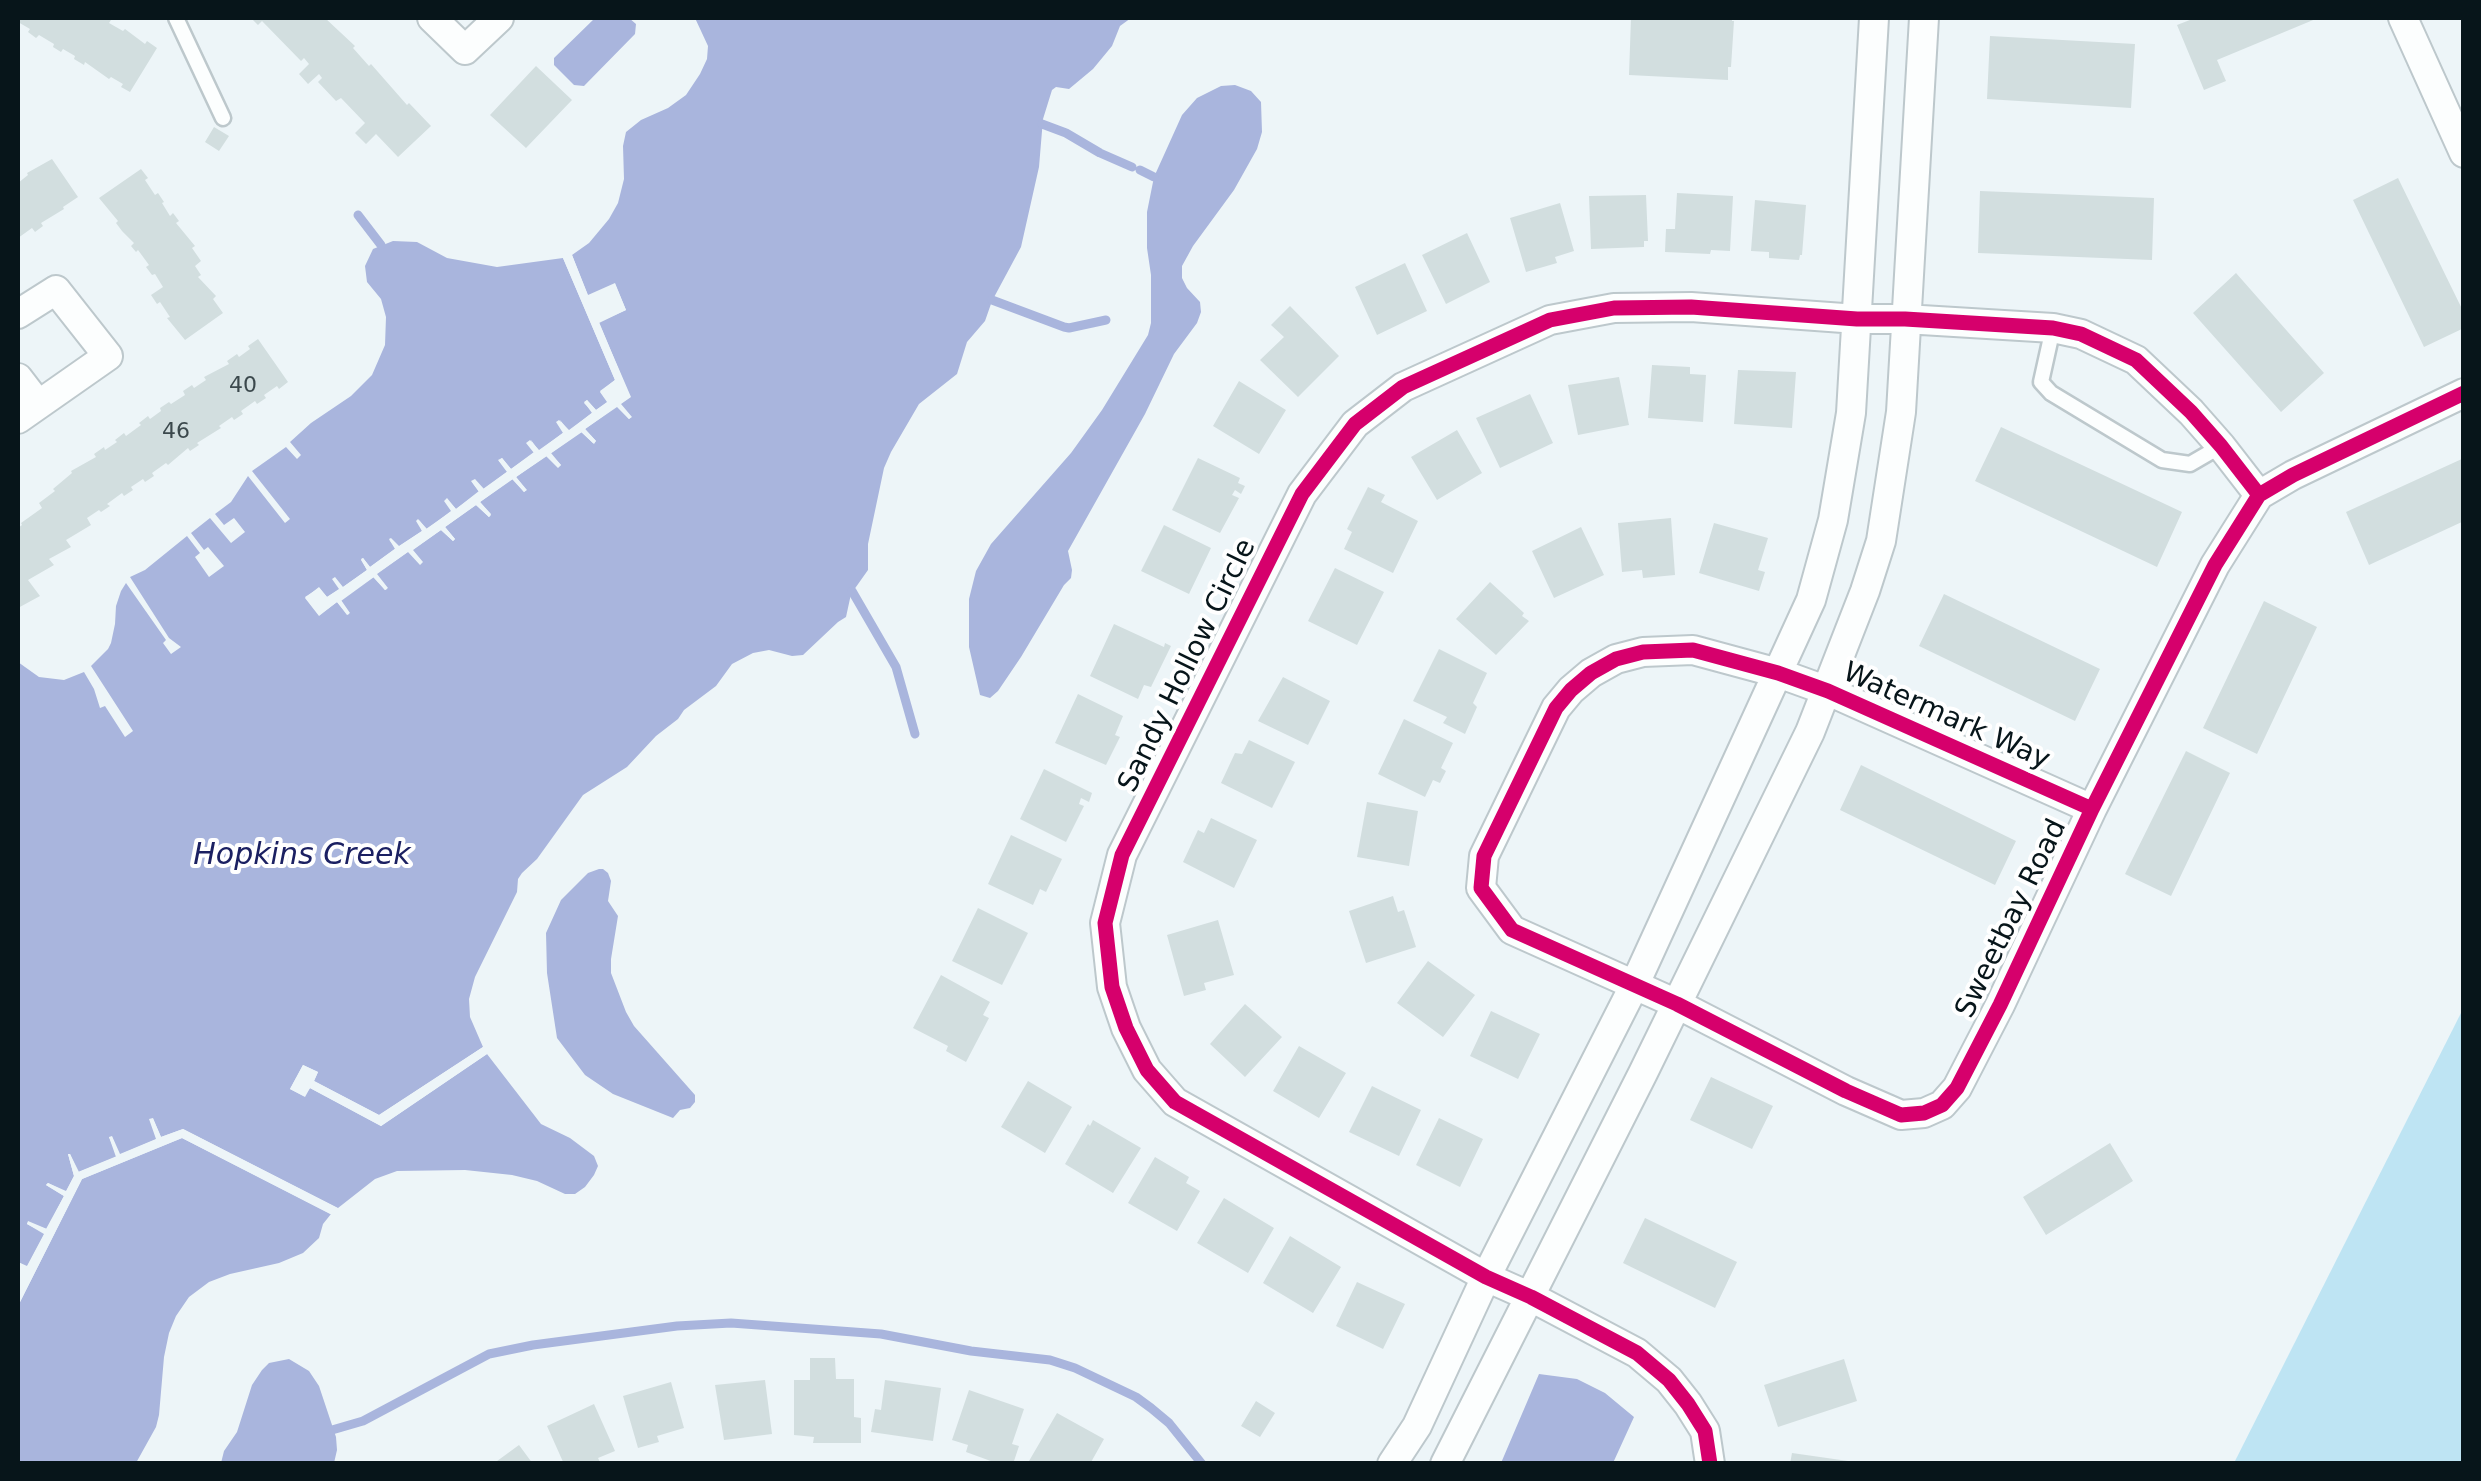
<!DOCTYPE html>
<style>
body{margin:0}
#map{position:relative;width:2481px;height:1481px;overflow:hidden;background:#edf5f8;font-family:"DejaVu Sans",sans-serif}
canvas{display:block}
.frame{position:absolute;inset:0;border:20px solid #07151a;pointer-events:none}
</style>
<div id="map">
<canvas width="2481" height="1481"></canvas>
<div class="frame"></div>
</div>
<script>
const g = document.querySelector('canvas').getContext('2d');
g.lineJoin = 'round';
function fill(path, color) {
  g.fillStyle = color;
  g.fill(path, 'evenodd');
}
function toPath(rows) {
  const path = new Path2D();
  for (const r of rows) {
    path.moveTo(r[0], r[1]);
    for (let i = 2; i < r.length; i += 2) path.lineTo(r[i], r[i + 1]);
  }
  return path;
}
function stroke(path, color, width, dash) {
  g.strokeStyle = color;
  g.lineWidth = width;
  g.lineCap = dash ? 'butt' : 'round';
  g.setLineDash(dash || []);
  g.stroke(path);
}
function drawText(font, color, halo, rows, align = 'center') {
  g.font = font + ' "DejaVu Sans",sans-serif';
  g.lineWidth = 8;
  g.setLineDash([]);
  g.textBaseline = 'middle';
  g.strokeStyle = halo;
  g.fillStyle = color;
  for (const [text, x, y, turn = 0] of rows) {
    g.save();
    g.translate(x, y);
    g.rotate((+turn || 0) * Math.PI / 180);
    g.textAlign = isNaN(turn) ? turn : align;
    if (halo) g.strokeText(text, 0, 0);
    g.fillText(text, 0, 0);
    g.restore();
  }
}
fill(toPath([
 [2463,1009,2463,1463,2234,1463]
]), '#bee4f3');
fill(toPath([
 [595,18,629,18,636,24,635,34,584,86,574,85,554,65,554,58],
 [695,18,1131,18,1120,26,1112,46,1093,69,1069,89,1056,87,1052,90,1043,119,1039,167,1021,247,992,301,985,321,967,342,957,374,919,404,891,452,884,468,868,544,868,570,851,594,846,617,838,622,803,655,792,656,769,650,753,653,732,664,716,686,684,710,678,719,656,736,627,767,583,795,537,859,522,873,518,879,517,892,475,977,469,999,470,1017,483,1047,379,1115,314,1081,318,1072,303,1065,290,1089,304,1096,310,1088,381,1126,487,1054,541,1124,570,1138,594,1156,598,1166,594,1175,585,1187,575,1194,565,1194,537,1181,512,1175,465,1170,397,1171,375,1179,338,1208,183,1129,161,1137,153,1119,150,1120,157,1139,119,1155,112,1137,109,1137,117,1156,78,1172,70,1154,68,1154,74,1176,66,1192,48,1183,46,1185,64,1196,46,1229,28,1222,27,1224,45,1233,27,1267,18,1262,18,662,39,677,64,680,84,672,94,689,100,708,105,706,125,737,133,731,91,666,108,649,111,643,115,624,116,606,121,591,126,583,166,640,163,643,171,654,181,647,169,638,130,577,145,570,187,536,200,553,195,557,209,577,224,566,208,547,204,550,191,533,210,518,231,543,245,532,234,518,224,525,215,514,231,502,248,476,285,523,290,519,252,471,286,447,297,459,301,455,290,442,311,423,351,396,372,375,385,345,386,317,381,299,367,282,365,266,373,249,393,241,417,242,447,258,497,267,563,258,615,380,600,391,608,402,596,410,587,400,584,403,593,412,569,431,560,420,564,432,539,451,531,440,534,452,511,469,502,458,499,461,508,471,483,489,472,482,479,491,456,509,446,499,452,511,426,529,419,520,422,531,398,547,389,540,396,548,370,567,363,558,361,560,367,570,343,587,327,597,319,588,305,597,319,615,337,602,348,615,349,613,341,601,374,577,385,590,387,589,376,574,409,551,420,564,422,562,412,550,441,530,453,541,455,539,445,527,476,505,489,517,491,514,480,502,513,479,524,492,526,490,516,477,547,456,558,467,561,465,550,454,582,432,593,443,596,441,585,429,617,406,629,419,631,417,620,404,630,397,599,322,626,310,615,284,588,296,572,255,589,243,609,219,618,203,624,179,623,146,626,132,641,120,668,108,686,95,700,74,707,59,708,46],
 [1235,85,1251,91,1261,102,1262,132,1257,149,1234,190,1193,246,1182,266,1182,278,1187,288,1200,302,1201,312,1197,323,1174,354,1145,414,1068,551,1072,570,1071,578,1064,585,1021,657,998,691,990,698,980,695,969,647,969,599,976,571,991,544,1071,453,1102,410,1148,335,1151,323,1151,275,1147,248,1147,212,1154,177,1182,115,1197,98,1221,86],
 [599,869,603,869,608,873,611,881,608,901,618,916,611,959,611,973,626,1012,634,1026,695,1095,695,1102,690,1108,680,1110,673,1118,613,1094,585,1075,557,1038,547,973,546,933,561,900,588,873],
 [182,1138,331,1214,323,1224,319,1238,303,1253,279,1263,230,1274,209,1282,189,1297,176,1316,169,1333,164,1357,159,1415,156,1427,136,1463,18,1463,18,1306,82,1179],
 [289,1359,309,1371,319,1386,336,1437,337,1450,334,1463,221,1463,224,1451,237,1432,252,1385,262,1370,269,1363],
 [1539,1374,1577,1379,1605,1393,1634,1417,1613,1463,1501,1463]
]), '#a9b5dd');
fill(toPath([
 [572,255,588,295,615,283,626,310,599,323,631,397,621,404,632,417,629,419,617,407,585,429,596,441,594,444,581,432,551,453,561,465,558,468,546,456,516,477,527,490,524,492,512,479,480,502,491,515,489,517,476,505,445,527,455,539,453,541,441,530,413,550,423,562,420,565,408,552,377,574,388,588,385,590,373,577,341,600,350,613,347,615,337,602,319,616,305,598,319,587,327,597,339,589,332,579,335,577,343,587,367,570,361,559,363,558,370,567,395,549,389,539,391,538,399,546,422,531,416,521,418,519,427,529,451,511,444,501,447,498,456,509,479,492,471,481,475,479,484,489,507,472,498,460,502,458,511,469,534,453,526,443,530,440,539,450,563,433,556,422,559,420,569,430,592,413,584,402,587,400,596,410,607,402,600,392,615,380,563,258],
 [483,1047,487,1054,381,1126,310,1088,305,1097,290,1089,303,1065,318,1072,314,1081,379,1115],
 [153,1118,161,1137,183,1129,343,1211,336,1213,336,1217,182,1138,82,1179,18,1306,18,1295,21,1287,18,1289,18,1284,24,1270,18,1267,18,1262,27,1266,44,1234,27,1224,28,1221,47,1229,64,1196,46,1185,48,1183,66,1191,74,1176,68,1154,70,1154,79,1172,116,1157,109,1137,112,1136,120,1154,156,1139,149,1119]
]), '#edf5f8');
stroke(toPath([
 [1042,124,1066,133,1100,153,1132,167],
 [1140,170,1154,177],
 [358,215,381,245],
 [992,300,1064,327,1069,328,1106,320],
 [852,591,896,667,915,734],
 [332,1430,363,1421,489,1354,533,1345,677,1326,731,1323,881,1334,971,1351,1050,1360,1075,1368,1136,1397,1151,1408,1169,1423,1202,1464]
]), '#a9b5dd', 9);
fill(toPath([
 [18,18,107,18,111,20,109,23,123,31,125,29,145,44,147,41,157,48,130,92,121,87,123,84,111,77,109,79,85,62,84,65,74,59,75,56,63,49,61,52,53,47,54,44,39,35,36,38,28,32,30,29,18,22],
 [251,18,325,18,355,46,353,48,369,66,371,64,407,105,409,103,431,126,398,157,376,134,366,144,355,133,365,123,341,98,336,101,318,82,322,78,319,74,308,84,299,74,309,64,304,58,301,61,262,21,258,25],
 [1631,18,1732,18,1732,21,1734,21,1731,67,1728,67,1728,80,1629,75],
 [2195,18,2318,18,2217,60,2226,81,2204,90,2177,25],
 [1990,36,2135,44,2131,108,1987,99],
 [536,66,572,100,526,148,490,115],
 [214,127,229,136,219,151,205,142],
 [52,159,78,197,63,207,64,209,41,223,43,226,35,232,32,228,18,238,18,183,28,175,27,173],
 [141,169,148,178,145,180,155,195,158,193,164,202,162,203,170,216,173,213,179,221,176,223,195,246,192,248,201,261,195,266,201,275,198,277,216,296,213,299,223,313,185,340,167,318,170,317,160,302,157,304,151,295,163,287,155,274,152,275,146,267,149,265,138,250,136,252,131,246,134,243,122,231,116,223,118,221,99,198],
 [2398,178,2464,313,2464,328,2424,347,2353,200],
 [1980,191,2154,198,2152,260,1978,253],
 [1677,193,1733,196,1730,251,1711,250,1710,254,1665,252,1666,229,1675,229],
 [1646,195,1648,241,1644,241,1644,247,1591,249,1589,196],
 [1755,200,1806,205,1802,255,1800,255,1799,260,1769,258,1769,252,1751,251],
 [1560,203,1574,251,1555,257,1557,263,1526,272,1510,218],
 [1467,233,1490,282,1446,304,1422,255],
 [1405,263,1427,311,1377,335,1355,287],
 [2236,273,2324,373,2281,412,2193,313],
 [1290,306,1339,356,1298,397,1260,360,1284,337,1271,325],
 [258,339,288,382,279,389,277,386,264,395,266,398,257,404,255,401,241,411,243,414,234,420,232,417,219,426,221,428,197,443,199,445,190,451,188,448,168,465,166,463,152,473,154,476,145,482,143,479,131,487,133,490,124,496,122,493,107,504,110,506,101,512,99,510,87,518,91,525,66,540,71,547,49,559,54,565,28,580,40,596,18,608,18,528,22,525,21,523,42,508,39,503,55,491,53,489,72,473,71,471,96,457,94,454,104,447,105,450,117,442,115,440,124,433,126,436,141,425,139,423,148,416,150,419,161,411,160,408,169,402,171,404,185,395,183,391,192,385,194,388,206,380,204,377,229,364,227,361,237,354,239,357,250,349,248,346],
 [1652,365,1690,367,1690,374,1706,375,1703,422,1648,418],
 [1738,370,1796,372,1792,428,1734,424],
 [1619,377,1629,425,1578,435,1568,385],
 [1239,381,1286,410,1259,454,1213,426],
 [1530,394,1553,443,1500,468,1476,418],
 [2001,427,2182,512,2157,567,1975,481],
 [1457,430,1482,473,1437,500,1411,457],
 [1198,458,1240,478,1238,483,1245,486,1241,494,1235,490,1232,495,1239,498,1220,533,1172,510],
 [2464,458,2464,521,2369,565,2346,512],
 [1368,487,1385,495,1381,502,1418,521,1393,573,1344,549,1352,532,1347,529],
 [1671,518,1675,575,1643,578,1642,570,1622,572,1618,523],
 [1714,523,1768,538,1758,570,1765,572,1759,591,1699,573],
 [1164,525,1211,548,1189,594,1141,571],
 [1581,527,1604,575,1554,598,1532,551],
 [1335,568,1384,592,1357,645,1308,621],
 [1490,582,1524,613,1522,616,1529,621,1496,655,1456,619],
 [1944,594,2100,669,2075,721,1919,646],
 [2264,601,2317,627,2257,754,2203,728],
 [1114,624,1164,647,1165,643,1171,646,1151,687,1144,685,1138,699,1090,676],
 [1439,649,1487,673,1473,703,1477,707,1465,734,1443,723,1447,717,1413,701],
 [1283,677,1330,701,1308,745,1258,721],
 [1078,694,1123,716,1115,735,1120,737,1106,765,1055,743],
 [1404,719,1453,743,1441,768,1446,771,1440,783,1433,780,1425,797,1378,774],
 [1249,740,1295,762,1272,808,1221,783,1235,753,1242,754],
 [2186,751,2230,773,2171,896,2125,874],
 [1861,765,2016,841,1995,885,1840,810],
 [1044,769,1092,793,1089,802,1081,798,1079,804,1084,806,1066,842,1020,819],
 [1367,802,1418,811,1409,866,1357,857],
 [1211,818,1257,840,1234,888,1183,862,1198,830,1204,833],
 [1011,835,1062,859,1046,892,1040,889,1033,905,988,884],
 [1393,896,1398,912,1404,910,1416,947,1366,963,1349,911],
 [978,908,1028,933,1002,985,952,961],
 [1218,920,1234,975,1204,983,1206,990,1184,996,1167,935],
 [1428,961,1475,995,1443,1037,1397,1003],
 [941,975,990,1002,983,1015,989,1018,966,1062,946,1051,948,1046,913,1028],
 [1245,1004,1282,1037,1245,1077,1210,1044],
 [1491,1011,1540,1034,1518,1079,1470,1056],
 [1299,1046,1346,1073,1319,1118,1273,1091],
 [1711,1077,1773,1106,1752,1149,1690,1120],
 [1028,1081,1072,1107,1045,1153,1001,1127],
 [1372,1086,1421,1110,1399,1156,1349,1132],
 [1439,1118,1483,1139,1460,1187,1416,1165],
 [1093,1120,1141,1148,1113,1193,1065,1164,1088,1124,1090,1126],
 [2110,1143,2133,1181,2046,1235,2023,1197],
 [1155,1157,1189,1177,1186,1183,1200,1191,1177,1231,1128,1203],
 [1224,1198,1274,1228,1248,1273,1197,1243],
 [1645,1218,1737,1262,1715,1308,1623,1263],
 [1290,1236,1341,1267,1313,1313,1263,1283],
 [1357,1282,1405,1304,1383,1349,1336,1326],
 [810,1358,835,1358,836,1379,854,1379,854,1417,861,1418,861,1443,813,1443,814,1437,794,1435,794,1380,810,1380],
 [1844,1359,1857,1401,1778,1427,1764,1385],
 [765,1380,772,1434,724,1440,715,1385],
 [885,1380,941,1388,933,1441,871,1432,875,1409,881,1410],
 [671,1382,684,1428,657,1436,659,1442,638,1448,623,1396],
 [969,1390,1024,1409,1012,1444,1019,1446,1013,1464,999,1464,966,1452,968,1445,952,1440],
 [1256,1401,1275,1413,1260,1437,1241,1426],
 [594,1404,615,1451,598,1458,601,1464,564,1464,547,1426],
 [1057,1413,1104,1439,1090,1464,1033,1464,1029,1461],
 [519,1445,533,1464,493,1464],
 [1792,1453,1848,1461,1848,1464,1790,1464]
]), '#d2dedf');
const lane = toPath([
 [176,18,223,118],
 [2053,328,2041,382,2051,393,2162,460,2190,464,2221,446]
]);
const street = toPath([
 [432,18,465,50,499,18],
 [2403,18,2464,153],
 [18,314,56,290,108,356,18,419],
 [18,378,38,404],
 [2092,809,1828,691,1778,673,1693,650,1643,652,1616,659,1591,673,1571,690,1556,708,1484,856,1481,888,1512,930,1677,1004,1846,1091,1901,1115,1924,1113,1942,1105,1957,1088,2000,1005,2092,809,2215,565,2259,495,2293,475,2464,393],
 [1392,1464,1417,1426,1486,1277,1634,986,1811,600,1833,520,1851,413,1874,18],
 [1445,1464,1643,1073,1810,732,1865,591,1881,541,1901,412,1924,18],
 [1710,1464,1705,1431,1688,1404,1669,1380,1637,1353,1531,1297,1486,1277,1175,1102,1147,1070,1126,1028,1112,987,1105,923,1122,855,1302,494,1355,424,1403,387,1550,320,1614,308,1691,307,1857,319,1905,319,2053,328,2081,334,2136,360,2191,412,2221,446,2259,495]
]);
stroke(lane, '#bdc8cc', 19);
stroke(street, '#bdc8cc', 32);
stroke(lane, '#fcfefe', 14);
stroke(street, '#fcfefe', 28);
stroke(toPath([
 [2092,809,1828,691,1778,673,1693,650,1643,652,1616,659,1591,673,1571,690,1556,708,1484,856,1481,888,1512,930,1677,1004,1846,1091,1901,1115,1924,1113,1942,1105,1957,1088,2000,1005,2092,809,2215,565,2259,495,2293,475,2464,393],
 [1710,1464,1705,1431,1688,1404,1669,1380,1637,1353,1531,1297,1486,1277,1175,1102,1147,1070,1126,1028,1112,987,1105,923,1122,855,1302,494,1355,424,1403,387,1550,320,1614,308,1691,307,1857,319,1905,319,2053,328,2081,334,2136,360,2191,412,2221,446,2259,495]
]), '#d6006c', 15);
drawText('22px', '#3b484c', null, [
 ["40",243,386],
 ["46",176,432]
]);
drawText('28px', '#07151a', '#fff', [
 ["Sandy Hollow Circle",1188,666,-64],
 ["Watermark Way",1946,717,24],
 ["Sweetbay Road",2012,919,-64]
]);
drawText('italic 30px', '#1b2062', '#fff', [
 ["Hopkins Creek",302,856]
]);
</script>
